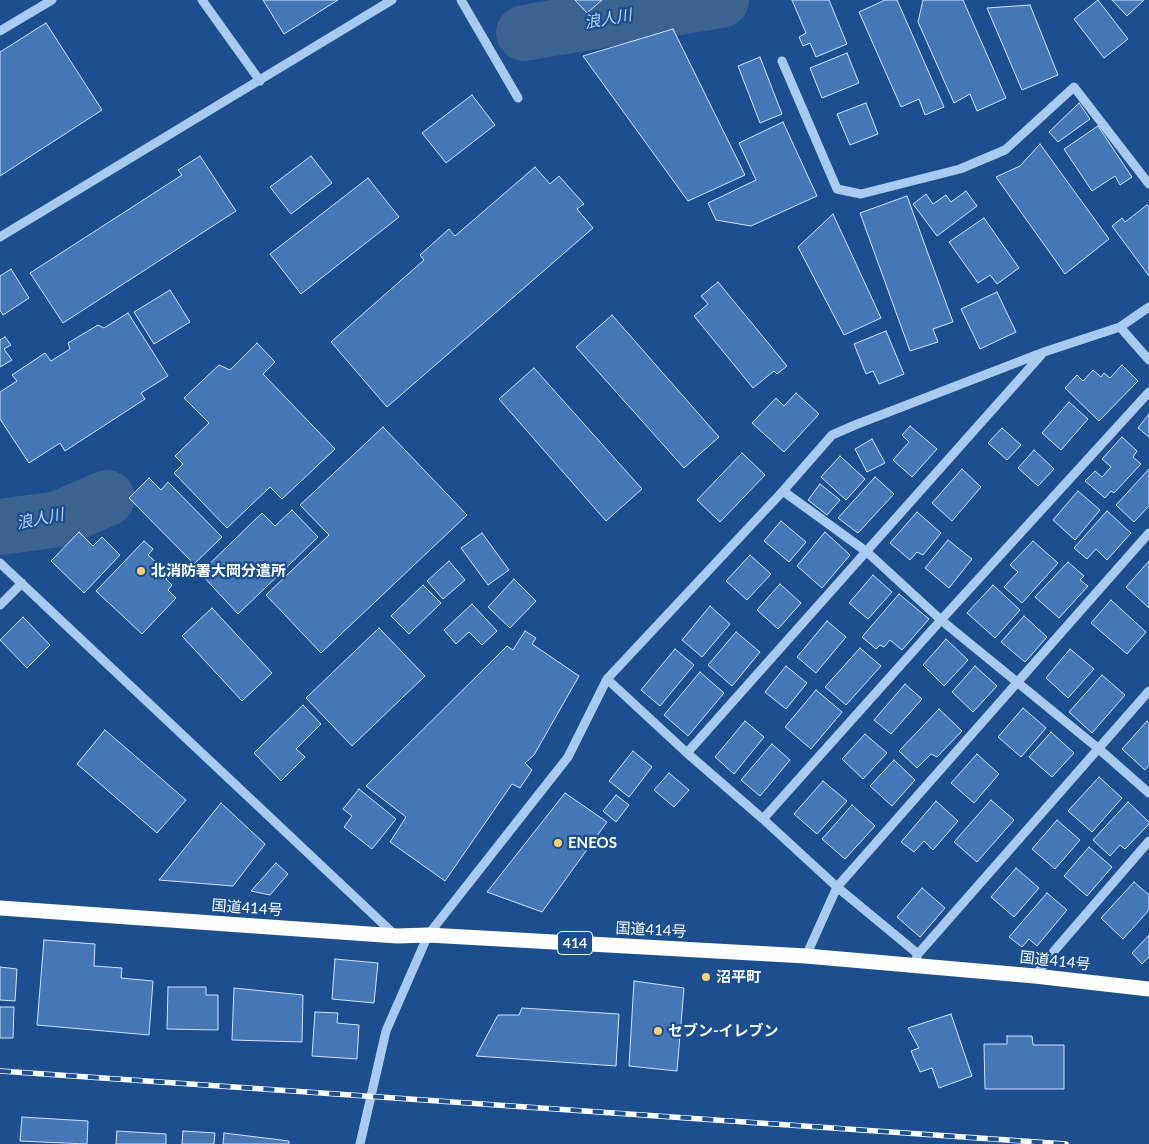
<!DOCTYPE html>
<meta charset="utf-8">
<style>
body{margin:0}
canvas{display:block;background:#1b4f8f}
</style>
<canvas width="1149" height="1144"></canvas>
<script>
const g = document.querySelector('canvas').getContext('2d');
g.lineJoin = 'round';
function toPath(rows) {
  const path = new Path2D();
  for (const r of rows) {
    path.moveTo(r[0], r[1]);
    for (let i = 2; i < r.length; i += 2) path.lineTo(r[i], r[i + 1]);
  }
  return path;
}
function stroke(path, color, width, dash) {
  g.strokeStyle = color;
  g.lineWidth = width;
  g.lineCap = dash ? 'butt' : 'round';
  g.setLineDash(dash || []);
  g.stroke(path);
}
function fill(path, color) {
  g.fillStyle = color;
  g.fill(path, 'evenodd');
}
function drawText(font, color, halo, rows, align = 'center') {
  g.font = font + ' Lato,"Noto Sans JP",sans-serif';
  g.lineWidth = 4.5;
  g.setLineDash([]);
  g.textBaseline = 'middle';
  g.strokeStyle = halo;
  g.fillStyle = color;
  for (const [text, x, y, turn = 0] of rows) {
    g.save();
    g.translate(x, y);
    g.rotate((+turn || 0) * Math.PI / 180);
    g.textAlign = isNaN(turn) ? turn : align;
    if (halo) g.strokeText(text, 0, 0);
    g.fillText(text, 0, 0);
    g.restore();
  }
}
stroke(toPath([
 [524,33,721,0],
 [0,527,59,519,107,498]
]), '#3c6290', 56);
const building = toPath([
 [263,0,338,0,284,34,263,0],
 [575,0,602,0,587,13,575,0],
 [792,0,829,0,847,44,816,57,810,43,803,46,799,37,806,33,792,0],
 [885,0,897,0,944,107,925,115,919,99,901,107,859,12,885,0],
 [923,0,963,0,1006,98,977,111,970,94,954,103,918,22,923,0],
 [1098,0,1128,39,1104,58,1074,19,1098,0],
 [1112,0,1144,0,1127,16,1112,0],
 [1030,5,1058,75,1022,90,987,8,1030,5],
 [46,23,102,110,0,176,0,52,46,23],
 [673,29,745,175,688,201,583,56,673,29],
 [847,53,859,83,822,98,810,68,847,53],
 [760,57,782,114,760,123,738,66,760,57],
 [472,95,495,125,446,163,422,133,472,95],
 [866,103,878,134,850,145,837,114,866,103],
 [1079,103,1090,119,1058,142,1049,132,1079,103],
 [783,122,817,196,751,226,716,220,708,203,756,180,739,143,783,122],
 [1098,126,1132,177,1120,185,1115,176,1092,191,1064,149,1098,126],
 [1040,144,1109,239,1065,274,996,177,1020,166,1040,144],
 [200,156,236,211,63,323,30,273,182,175,178,170,200,156],
 [311,156,332,183,291,214,270,187,311,156],
 [535,167,550,184,559,176,584,204,577,209,593,228,387,407,331,342,424,260,420,255,449,229,455,236,535,167],
 [368,178,399,217,301,294,270,254,368,178],
 [966,191,977,206,937,236,913,204,926,194,933,204,946,195,951,202,966,191],
 [907,196,953,322,933,329,938,342,910,351,860,213,907,196],
 [1147,205,1149,207,1149,276,1112,226,1122,218,1125,222,1147,205],
 [833,214,881,318,844,335,798,247,833,214],
 [984,218,1019,268,997,284,990,275,978,283,949,242,984,218],
 [11,269,29,298,3,315,0,310,0,276,11,269],
 [718,282,787,366,777,374,774,371,753,388,694,316,708,304,701,296,718,282],
 [170,290,190,322,154,344,134,312,170,290],
 [997,292,1016,332,980,349,961,309,997,292],
 [128,313,168,376,141,393,145,399,65,451,60,443,29,463,0,419,0,392,17,381,12,375,45,353,51,361,70,349,68,343,98,325,104,328,128,313],
 [612,315,719,437,684,468,576,347,612,315],
 [886,331,904,374,879,384,873,371,866,374,854,344,886,331],
 [5,337,11,345,4,349,12,360,0,367,0,340,5,337],
 [257,343,275,362,263,374,335,449,282,499,270,487,227,528,174,473,183,464,175,456,209,423,184,398,219,365,230,370,257,343],
 [1122,365,1138,381,1099,421,1065,388,1077,375,1083,381,1093,370,1101,377,1104,373,1110,378,1122,365],
 [534,368,642,489,606,521,499,399,534,368],
 [796,393,819,414,784,452,752,423,776,398,784,406,796,393],
 [1069,402,1088,419,1061,450,1042,433,1069,402],
 [1149,414,1149,437,1138,428,1149,414],
 [910,426,937,449,912,477,893,460,909,442,902,435,910,426],
 [383,427,467,515,321,653,266,595,329,535,300,505,383,427],
 [1002,428,1021,445,1007,460,988,443,1002,428],
 [1122,437,1137,451,1133,457,1141,464,1114,493,1111,491,1105,498,1085,481,1095,471,1102,477,1111,467,1102,459,1122,437],
 [872,439,885,463,867,472,855,449,872,439],
 [1034,450,1054,469,1038,486,1018,468,1034,450],
 [742,453,765,475,720,522,697,500,742,453],
 [840,456,865,479,846,500,821,477,840,456],
 [962,469,981,487,952,521,932,503,962,469],
 [1149,469,1149,506,1134,522,1116,505,1149,469],
 [875,477,894,494,858,533,838,518,875,477],
 [149,478,161,490,168,482,222,537,194,564,129,498,149,478],
 [820,484,840,500,827,515,808,500,820,484],
 [1078,491,1100,510,1075,540,1053,520,1078,491],
 [292,510,318,537,238,614,200,573,262,513,275,526,292,510],
 [1107,511,1131,533,1107,560,1096,549,1087,559,1074,548,1107,511],
 [917,512,941,533,923,555,917,552,910,560,890,543,917,512],
 [781,521,806,542,789,562,764,541,781,521],
 [79,532,93,546,102,537,120,555,84,593,51,561,79,532],
 [825,532,850,555,822,588,797,566,825,532],
 [482,533,509,570,488,585,461,548,482,533],
 [948,540,972,559,949,588,925,568,948,540],
 [144,541,153,549,148,555,170,575,166,579,172,585,168,590,176,598,142,634,96,591,144,541],
 [1033,541,1058,563,1022,603,1004,587,1018,572,1010,565,1033,541],
 [750,555,771,574,747,600,726,581,750,555],
 [449,561,465,580,443,599,427,581,449,561],
 [1149,561,1149,608,1126,587,1149,561],
 [1068,562,1084,576,1080,580,1088,586,1059,618,1035,597,1068,562],
 [873,575,892,592,868,619,849,603,873,575],
 [514,579,536,601,510,628,488,607,514,579],
 [780,584,801,603,778,629,757,610,780,584],
 [423,585,441,603,409,634,391,616,423,585],
 [993,585,1020,610,995,638,967,613,993,585],
 [899,594,929,619,902,650,890,640,884,647,880,645,876,649,862,637,899,594],
 [1111,600,1146,632,1127,654,1091,623,1111,600],
 [472,604,497,631,482,645,469,632,456,644,444,630,472,604],
 [710,606,730,624,702,657,682,640,710,606],
 [212,608,272,673,242,701,182,636,212,608],
 [1024,616,1047,637,1025,662,1001,642,1024,616],
 [23,617,50,645,27,668,0,640,23,617],
 [827,621,846,637,816,673,797,657,827,621],
 [379,628,425,676,352,746,306,698,379,628],
 [525,631,536,638,532,644,579,676,534,755,525,763,532,770,520,788,512,784,445,881,390,842,406,817,366,786,507,646,513,650,525,631],
 [736,632,760,652,732,686,708,665,736,632],
 [946,639,968,660,944,686,923,665,946,639],
 [860,648,881,666,846,705,825,687,860,648],
 [675,649,694,665,660,706,641,690,675,649],
 [1070,649,1094,669,1068,698,1046,678,1070,649],
 [786,666,807,683,786,709,765,692,786,666],
 [975,666,997,686,973,712,952,692,975,666],
 [700,672,724,693,688,736,664,715,700,672],
 [1102,675,1125,695,1092,733,1069,712,1102,675],
 [905,684,922,699,891,734,874,720,905,684],
 [816,690,842,712,811,749,785,727,816,690],
 [303,705,321,724,296,749,305,757,281,781,254,753,303,705],
 [1023,708,1046,728,1021,757,998,737,1023,708],
 [939,709,962,731,937,757,931,754,917,768,899,751,939,709],
 [745,721,764,737,734,774,715,757,745,721],
 [1147,721,1149,723,1149,765,1145,770,1122,749,1147,721],
 [105,730,186,800,157,833,77,764,105,730],
 [1051,732,1074,753,1052,777,1029,757,1051,732],
 [865,734,887,753,863,779,842,759,865,734],
 [772,744,790,760,760,796,741,780,772,744],
 [633,751,652,767,629,797,609,781,633,751],
 [977,754,999,774,974,803,951,783,977,754],
 [894,760,915,780,892,806,870,786,894,760],
 [669,773,689,790,674,807,654,790,669,773],
 [1099,777,1122,798,1092,832,1068,811,1099,777],
 [823,781,847,801,817,834,794,814,823,781],
 [359,789,396,819,372,849,344,827,352,816,343,809,359,789],
 [565,793,607,822,542,912,487,892,565,793],
 [616,795,629,805,616,822,603,811,616,795],
 [991,800,1014,820,977,862,954,842,991,800],
 [936,801,958,821,933,850,924,841,914,852,901,842,936,801],
 [1128,802,1149,822,1149,824,1125,849,1120,845,1110,856,1093,840,1128,802],
 [221,803,265,844,233,886,159,880,221,803],
 [852,805,875,826,845,859,822,839,852,805],
 [1057,820,1080,840,1055,869,1032,849,1057,820],
 [1089,847,1112,867,1087,896,1064,876,1089,847],
 [276,863,288,874,270,895,251,891,276,863],
 [1016,868,1039,888,1014,917,991,897,1016,868],
 [1134,882,1149,895,1149,910,1123,939,1101,918,1134,882],
 [922,888,945,908,920,937,897,917,922,888],
 [1047,893,1067,910,1037,946,1029,939,1022,947,1009,937,1047,893],
 [1149,935,1149,957,1142,964,1132,953,1149,935],
 [44,940,95,944,94,966,122,968,121,978,153,981,149,1035,37,1025,44,940],
 [335,959,378,963,374,1003,332,999,335,959],
 [0,967,17,969,15,1001,0,1000,0,967],
 [634,981,684,988,677,1071,629,1066,634,981],
 [168,987,206,987,206,995,218,995,218,1030,167,1029,168,987],
 [234,988,303,995,302,1042,232,1040,234,988],
 [0,1007,14,1007,13,1038,0,1038,0,1007],
 [522,1008,619,1014,616,1066,476,1056,498,1015,519,1015,522,1008],
 [315,1012,338,1013,337,1023,359,1025,357,1059,312,1056,315,1012],
 [951,1014,972,1076,939,1088,932,1068,920,1072,911,1051,919,1048,908,1028,951,1014],
 [1007,1036,1032,1036,1033,1045,1064,1045,1064,1089,985,1089,984,1044,1007,1044,1007,1036],
 [22,1117,88,1121,87,1144,20,1141,22,1117],
 [117,1131,166,1134,166,1144,116,1144,117,1131],
 [183,1131,215,1133,214,1144,182,1144,183,1131],
 [224,1133,289,1141,289,1144,223,1144,224,1133]
]);
fill(building, '#4478b7');
stroke(building, '#cfe3fa', 1);
stroke(toPath([
 [202,0,260,81],
 [461,0,518,98],
 [0,31,52,0],
 [782,61,837,189,861,194,960,169,1005,150,1074,87,1149,184],
 [0,237,392,0],
 [1120,327,1149,360],
 [783,491,867,552,941,620,1099,749,1149,793],
 [0,563,395,935],
 [0,605,22,583],
 [607,679,687,753,763,819,837,887,918,954],
 [687,753,1042,354],
 [763,819,941,620,1149,392],
 [806,956,837,887,1149,533],
 [916,959,918,954,1149,691],
 [1035,976,1055,950,1149,841],
 [360,1144,386,1031,428,935,568,757,607,679,783,491,832,435,855,425,1044,352,1120,327,1149,307]
]), '#a9c9ee', 9);
stroke(toPath([
 [0,908,397,936,428,935,806,956,1035,976,1149,989]
]), '#fff', 15);
const rail = toPath([
 [0,1071,1066,1144]
]);
stroke(rail, '#fff', 5.5);
stroke(rail, '#1b4f8f', 4, [11]);
for (const [x, y, r, color] of [
 [141,571,5,"#ffd166"],
 [558,843,5,"#ffd166"],
 [706,977,5,"#ffd166"],
 [658,1031,5,"#ffd166"]
]) {
  const dot = new Path2D();
  dot.arc(x, y, r, 0, 2 * Math.PI);
  g.fillStyle = color;
  g.fill(dot);
  stroke(dot, '#1b4f8f', 2);
}
for (const [x, y, w] of [
 [575,943,35]
]) {
  const box = new Path2D();
  box.roundRect(x - w / 2, y - 11.5, w, 23, 4);
  g.fillStyle = '#1b4f8f';
  g.fill(box);
  stroke(box, '#fff', 1);
}
drawText('bold 14px', '#fff', null, [
 ["414",575,943]
]);
drawText('bold 15px', '#fff', '#1b4f8f', [
 ["北消防署大岡分遣所",151,571],
 ["ENEOS",568,843],
 ["沼平町",716,977],
 ["セブン-イレブン",668,1031]
], 'left');
drawText('15px', '#fff', '#1b4f8f', [
 ["国道414号",247,908,4],
 ["国道414号",651,930,3],
 ["国道414号",1055,961,6]
]);
drawText('italic 16px', '#b5d3f5', '#1b4f8f', [
 ["浪人川",608,19,-10],
 ["浪人川",40,519,-11]
]);
</script>
